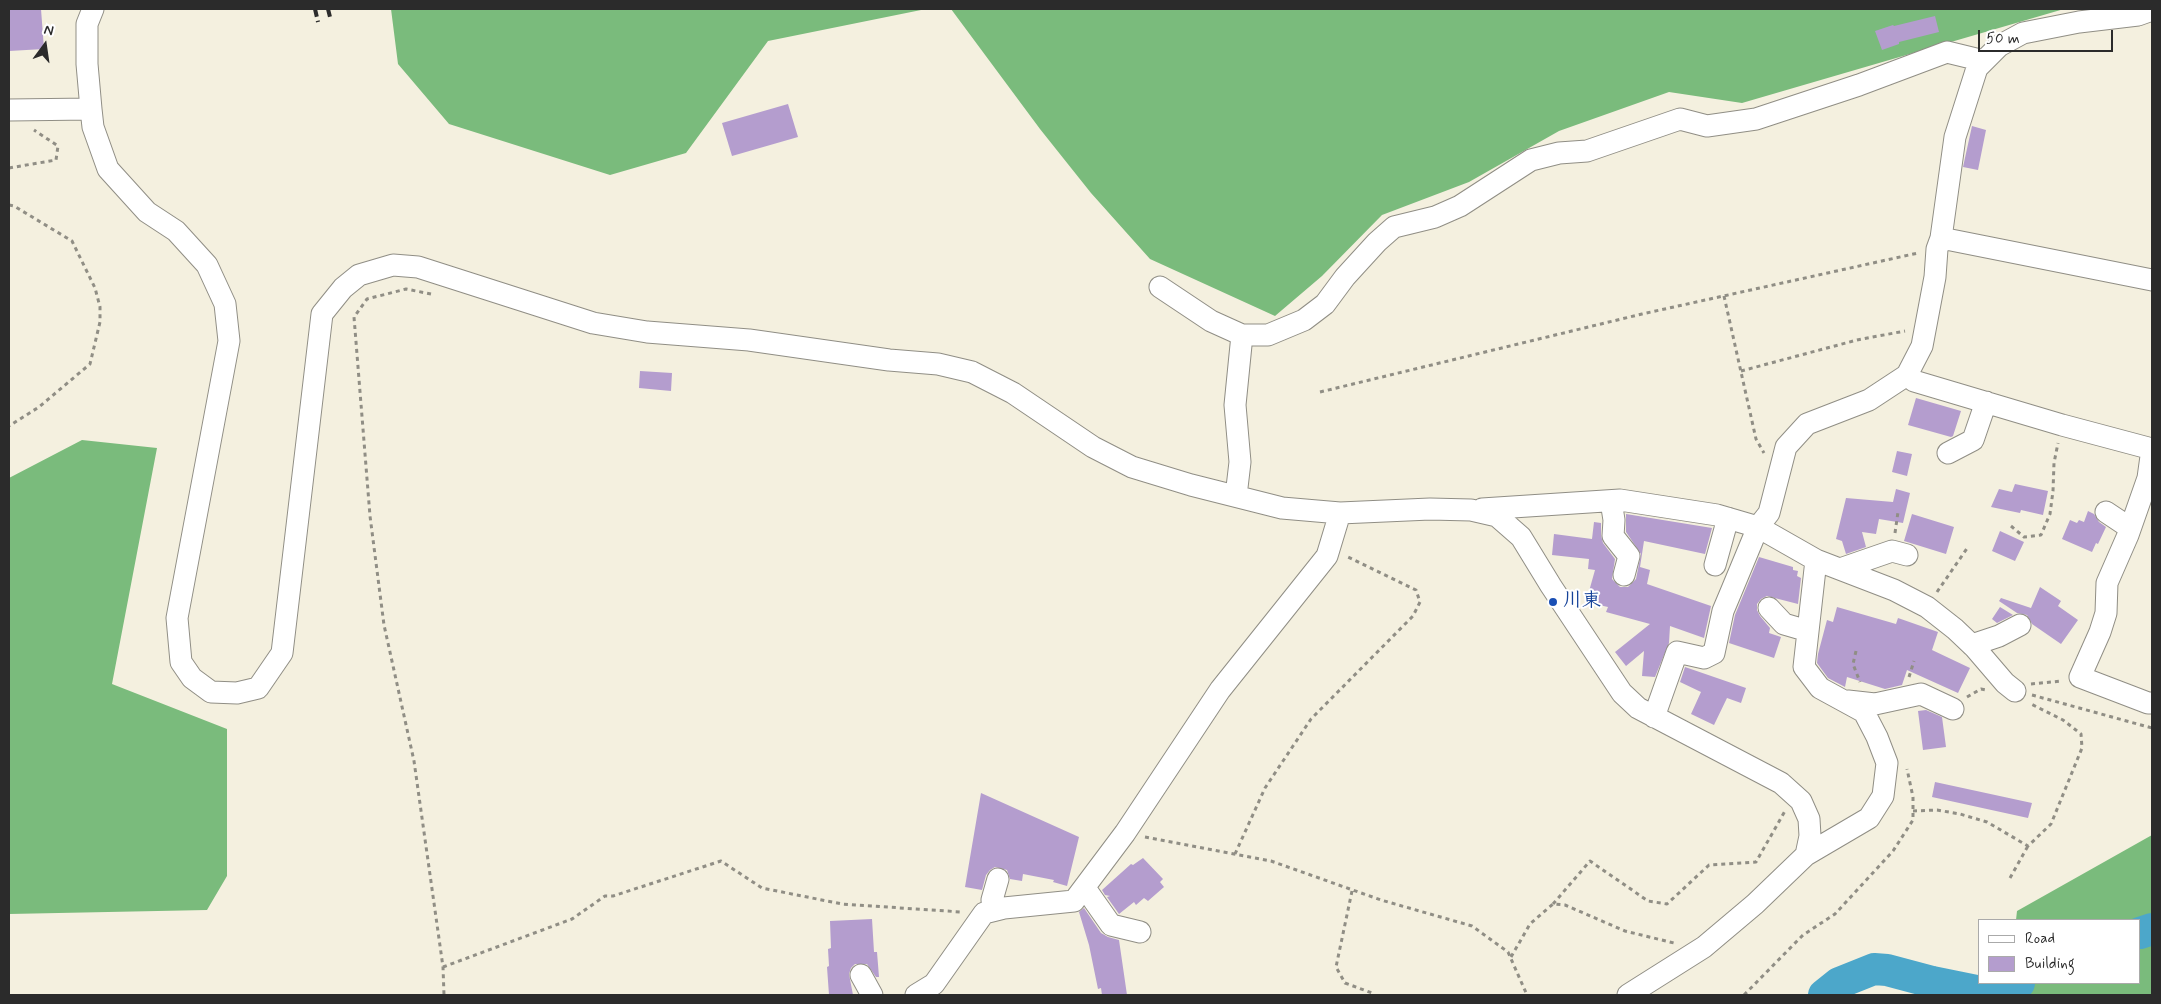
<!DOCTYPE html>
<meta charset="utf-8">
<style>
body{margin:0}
#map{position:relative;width:2161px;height:1004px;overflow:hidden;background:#f4f0df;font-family:Mynerve,sans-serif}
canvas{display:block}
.frame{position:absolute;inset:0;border:10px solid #2b2b2b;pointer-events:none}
.legend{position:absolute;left:1978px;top:919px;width:162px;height:65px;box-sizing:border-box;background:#fff;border:1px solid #aaa;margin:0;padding:6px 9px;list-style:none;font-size:15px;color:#2b2b2b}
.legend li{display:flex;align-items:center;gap:10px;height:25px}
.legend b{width:25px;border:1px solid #aaa}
.north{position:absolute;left:20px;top:20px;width:50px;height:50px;-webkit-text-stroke:4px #fff;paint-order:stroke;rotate:14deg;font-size:14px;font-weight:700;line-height:20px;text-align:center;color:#2b2b2b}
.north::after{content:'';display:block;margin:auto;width:18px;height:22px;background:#2b2b2b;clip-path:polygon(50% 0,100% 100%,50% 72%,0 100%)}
.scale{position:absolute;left:1978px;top:30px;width:135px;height:22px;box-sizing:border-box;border:2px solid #2b2b2b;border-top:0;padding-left:6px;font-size:15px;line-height:18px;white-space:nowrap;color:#2b2b2b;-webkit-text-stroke:4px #fff;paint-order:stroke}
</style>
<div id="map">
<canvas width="2161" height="1004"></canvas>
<div class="frame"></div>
<ul class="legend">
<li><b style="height:6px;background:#fff"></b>Road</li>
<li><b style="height:14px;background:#b49dce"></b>Building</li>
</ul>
<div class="north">N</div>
<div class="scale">50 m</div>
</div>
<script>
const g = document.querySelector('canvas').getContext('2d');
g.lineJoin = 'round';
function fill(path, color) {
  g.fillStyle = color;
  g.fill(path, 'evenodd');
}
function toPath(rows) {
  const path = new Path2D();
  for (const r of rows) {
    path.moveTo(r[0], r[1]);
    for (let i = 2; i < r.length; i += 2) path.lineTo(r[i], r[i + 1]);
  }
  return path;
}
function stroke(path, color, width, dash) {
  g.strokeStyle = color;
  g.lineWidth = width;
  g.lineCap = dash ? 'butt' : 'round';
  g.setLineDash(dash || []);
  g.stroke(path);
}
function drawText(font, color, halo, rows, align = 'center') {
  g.font = font + ' Mynerve,"Klee One",sans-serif';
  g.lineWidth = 4;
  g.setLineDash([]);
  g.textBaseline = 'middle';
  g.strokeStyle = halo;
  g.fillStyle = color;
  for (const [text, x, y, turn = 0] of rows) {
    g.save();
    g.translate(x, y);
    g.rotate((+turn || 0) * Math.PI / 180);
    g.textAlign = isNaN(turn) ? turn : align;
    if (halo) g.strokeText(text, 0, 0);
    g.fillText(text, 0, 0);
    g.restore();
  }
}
fill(toPath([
 [391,9,926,9,768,41,686,153,610,175,449,124,398,64],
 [951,9,2064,9,1742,103,1669,92,1559,131,1469,182,1382,215,1322,276,1275,316,1150,259,1091,193,1040,129],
 [82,440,157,448,112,684,227,729,227,876,207,910,9,914,9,478],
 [2152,835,2152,995,2006,995,2008,983,2140,983,2140,920,2016,920,2017,911]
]), '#7abb7c');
stroke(toPath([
 [2140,933,2152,929],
 [1824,995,1839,983,1874,969,1887,970,1932,982,1991,994,2019,983]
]), '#4ca7ca', 32);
fill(toPath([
 [9,9,41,9,44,49,9,51],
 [1935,16,1939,32,1899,42,1899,44,1882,50,1875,31,1893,25,1894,26],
 [788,104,798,137,732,156,722,123],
 [1972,126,1986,130,1978,170,1963,167],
 [640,371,672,373,671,391,639,388],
 [1916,398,1961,411,1953,436,1951,437,1908,425],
 [1897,451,1912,454,1907,476,1892,472],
 [2015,484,2048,491,2043,515,2021,510,2020,513,1991,507,1999,489,2012,492],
 [1896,489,1910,493,1903,523,1879,519,1876,534,1862,532,1866,547,1846,554,1842,541,1836,539,1846,498,1893,502],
 [2088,511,2094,514,2099,522,2106,527,2098,544,2096,543,2092,552,2062,539,2070,520,2077,523,2079,520,2084,522],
 [1626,514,1712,528,1705,554,1644,541,1640,567,1650,570,1647,584,1711,606,1704,638,1670,626,1669,643,1655,677,1642,676,1644,651,1626,666,1615,652,1650,624,1606,612,1608,607,1586,602,1595,570,1588,569,1589,559,1552,555,1554,534,1592,539,1594,522,1601,523,1601,535,1603,543,1615,559,1612,579,1620,587,1628,587,1636,579,1641,554,1626,532],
 [1912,514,1954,527,1946,554,1904,541],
 [2000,531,2024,542,2015,561,1992,551],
 [1759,557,1793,567,1793,570,1798,571,1797,576,1801,578,1798,604,1767,596,1761,599,1757,604,1757,610,1760,616,1770,628,1769,633,1781,637,1774,658,1729,643,1735,615],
 [2040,587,2061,601,2058,606,2078,620,2061,644,2032,624,2027,615,2017,613,1999,601,2001,598,2031,608],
 [1837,607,1896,624,1898,618,1938,632,1932,650,1970,668,1958,693,1907,670,1902,685,1885,689,1847,677,1845,687,1828,678,1817,663,1818,654,1827,620,1833,622],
 [2000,607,2013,615,1997,623,1992,619],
 [1685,667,1746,688,1741,703,1727,698,1714,725,1691,714,1701,692,1680,682],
 [1926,710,1942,717,1946,747,1923,750,1918,711],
 [1935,782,2032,803,2028,818,1932,797],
 [981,793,1079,837,1067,886,1053,882,1054,880,1023,874,1022,881,1010,879,1007,870,995,867,990,870,986,875,982,890,965,887],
 [1143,858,1163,879,1160,882,1164,887,1148,901,1144,898,1136,905,1134,902,1119,914,1107,897,1110,896,1105,895,1102,890,1131,864,1133,865],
 [1084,908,1101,933,1108,937,1119,940,1127,995,1102,995,1101,988,1098,989,1089,945,1079,912],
 [872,919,874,952,877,952,879,977,876,977,867,964,855,964,851,968,849,974,853,995,829,995,827,967,829,966,828,949,831,948,830,921]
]), '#b49dce');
const minor = toPath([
 [93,9,87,24,87,64,91,109,93,127,108,169,147,212,176,231,207,265,225,304,229,341,177,618,181,662,192,678,211,692,237,693,258,688,282,653,322,314,343,288,359,275,393,265,418,267,593,323,647,332,749,340,889,360,938,364,972,372,1013,393,1093,447,1132,467,1191,485,1282,508,1340,513,1430,509,1471,510,1497,516,1521,537,1551,586,1622,693,1638,708,1781,783,1801,801,1809,819,1810,836,1806,855,1755,904,1704,947,1628,995],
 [9,110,91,109],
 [1941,238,2152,280],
 [1160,287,1211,321,1242,335],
 [1907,375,1914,381,2062,425,2152,449,2148,478,2128,535,2107,583,2106,613,2100,632,2080,677,2148,703,2152,703],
 [1948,453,1973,440,1986,402],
 [1236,496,1240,462,1235,405,1242,335,1268,335,1304,320,1325,304,1345,277,1377,242,1394,227,1435,217,1460,206,1531,160,1559,153,1587,151,1680,119,1707,126,1756,119,1859,85,1947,52,1984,61],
 [1611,501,1614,520,1613,536,1629,556,1624,575],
 [1482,509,1620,500,1717,515,1758,527,1816,560,1804,667,1820,688,1864,712,1877,737,1887,763,1883,796,1869,818,1806,855],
 [2106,512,2130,528],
 [1816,560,1894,590,1927,607,1955,629,1975,648,2005,683,2015,691],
 [1715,565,1728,518],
 [1840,569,1892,551,1907,555],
 [1769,608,1784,624,1808,631],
 [1972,645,1999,636,2020,625],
 [1848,701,1875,704,1921,694,1953,709],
 [1654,717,1677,652,1704,658,1714,653,1723,611,1731,592,1758,527,1769,513,1786,447,1807,424,1869,400,1907,375,1922,346,1935,277,1937,249,1941,238,1955,137,1977,68,1999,46,2023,33,2079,22,2138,15,2152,10],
 [1085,888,1111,925,1140,932],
 [995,910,992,900,998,879],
 [861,975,872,995],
 [916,995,934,984,984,913,1004,908,1074,901,1125,833,1220,690,1327,556,1340,513]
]);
stroke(minor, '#908e85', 23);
stroke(toPath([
 [9,168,56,160,58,146,34,130],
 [9,205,14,206,72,241,95,288,100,307,100,322,90,364,39,407,9,426],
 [431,294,406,289,367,299,354,317,370,516,384,625,414,761,443,967,444,995],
 [1724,296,1756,439,1764,453],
 [1741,371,1857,340,1905,331],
 [1320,392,1642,314,1918,253],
 [2011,526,2024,537,2041,535,2050,514,2053,491,2054,463,2058,443],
 [1895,533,1898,512],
 [1937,592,1968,547],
 [1856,651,1853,664,1860,682],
 [1909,677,1914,661],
 [2031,684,2062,681],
 [2032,695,2152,728],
 [1967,697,1981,689,1986,690],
 [1913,811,1937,810,1960,814,1987,822,2028,846,2051,824,2082,748,2081,734,2063,720,2029,703],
 [1145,837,1271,861,1381,900,1472,926,1508,952,1527,995],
 [1235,854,1265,788,1311,719,1413,616,1420,602,1416,590,1346,556],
 [2010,878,2028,846],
 [1352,891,1336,967,1345,983,1372,993,1373,995],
 [1553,904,1590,861,1648,901,1667,904,1709,865,1756,862,1785,811],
 [1511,957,1530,924,1553,904,1565,905,1625,931,1674,943],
 [443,967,572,919,605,896,613,896,721,861,762,888,842,904,961,912],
 [1744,995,1803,935,1835,914,1893,851,1913,820,1913,797,1907,769]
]), '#908e85', 3, [4, 4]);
stroke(minor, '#fff', 21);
stroke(toPath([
 [315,9,318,22],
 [328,9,330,17]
]), '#2b2b2b', 4, [8, 4]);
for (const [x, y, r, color] of [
 [1553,602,5,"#1a4fb4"]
]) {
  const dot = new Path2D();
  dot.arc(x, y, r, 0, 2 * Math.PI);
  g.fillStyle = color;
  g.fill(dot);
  stroke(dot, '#fff', 2);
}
drawText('bold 19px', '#164399', '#fff', [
 ["川東",1563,602]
], 'left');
</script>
